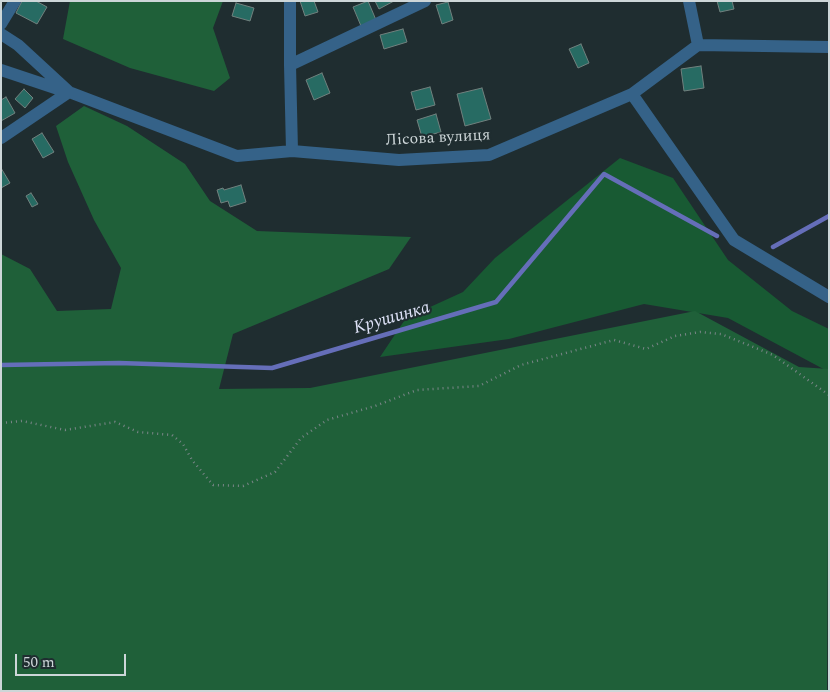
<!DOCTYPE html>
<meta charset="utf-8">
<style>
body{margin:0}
#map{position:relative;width:830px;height:692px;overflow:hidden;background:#1f2d30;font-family:Spectral,serif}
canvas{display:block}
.frame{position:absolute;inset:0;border:2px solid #cdd6d8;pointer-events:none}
.scale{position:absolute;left:15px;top:654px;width:111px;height:22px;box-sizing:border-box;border:2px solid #cdd6d8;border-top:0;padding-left:6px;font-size:15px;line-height:18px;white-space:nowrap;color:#cdd6d8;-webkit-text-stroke:4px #1f2d30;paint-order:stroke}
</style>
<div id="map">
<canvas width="830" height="692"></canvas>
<div class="frame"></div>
<div class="scale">50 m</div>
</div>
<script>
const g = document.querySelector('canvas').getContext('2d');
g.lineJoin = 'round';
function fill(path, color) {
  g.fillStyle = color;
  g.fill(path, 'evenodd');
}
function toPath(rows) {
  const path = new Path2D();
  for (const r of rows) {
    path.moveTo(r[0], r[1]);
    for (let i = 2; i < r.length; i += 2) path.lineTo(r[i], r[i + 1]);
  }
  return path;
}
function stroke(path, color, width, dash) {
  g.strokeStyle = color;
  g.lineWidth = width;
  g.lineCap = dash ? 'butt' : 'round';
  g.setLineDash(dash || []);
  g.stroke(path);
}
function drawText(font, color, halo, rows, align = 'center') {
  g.font = font + ' Spectral,serif';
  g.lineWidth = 4.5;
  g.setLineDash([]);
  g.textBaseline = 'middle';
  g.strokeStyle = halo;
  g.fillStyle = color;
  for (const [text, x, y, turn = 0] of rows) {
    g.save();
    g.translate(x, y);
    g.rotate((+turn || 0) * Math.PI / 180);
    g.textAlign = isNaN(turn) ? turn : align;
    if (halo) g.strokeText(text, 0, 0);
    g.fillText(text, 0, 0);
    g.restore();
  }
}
fill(toPath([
 [620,158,673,178,728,260,792,311,829,329,829,372,728,318,644,304,509,339,380,357,406,318,463,292,495,258]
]), '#185a33');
fill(toPath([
 [70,1,223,1,213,28,230,78,214,91,130,68,63,39],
 [84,106,127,126,185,164,210,201,257,231,411,237,389,269,233,334,219,389,310,388,695,311,799,367,829,369,827,691,1,691,1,254,30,269,57,311,111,309,121,268,94,220,68,162,56,126]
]), '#1f6039');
stroke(toPath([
 [773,247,829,216],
 [1,365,119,363,272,368,496,302,604,174,717,236]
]), '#656eb9', 4.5);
const building = toPath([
 [22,1,36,1,47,7,37,24,16,13,22,1],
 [300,1,314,1,318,12,305,16,300,1],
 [368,1,376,20,361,26,353,7,368,1],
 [375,1,394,1,379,9,375,1],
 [717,1,732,1,734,9,720,12,717,1],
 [448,2,453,20,442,24,436,5,448,2],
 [236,3,254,8,250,21,232,16,236,3],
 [403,29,407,42,384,49,380,35,403,29],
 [581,44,589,63,578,68,569,49,581,44],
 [701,66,704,88,684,91,681,69,701,66],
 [322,73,330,93,314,100,306,80,322,73],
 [430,87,435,105,416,110,411,92,430,87],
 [482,88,491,119,465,126,457,94,482,88],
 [24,89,33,98,25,108,15,99,24,89],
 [6,97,15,113,1,121,1,100,6,97],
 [436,114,441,132,422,137,417,120,436,114],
 [42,133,54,152,43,158,32,139,42,133],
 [1,168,10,183,1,188,1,168],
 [241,185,246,202,230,207,228,201,221,203,217,190,223,188,224,190,241,185],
 [31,193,38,204,32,207,26,196,31,193]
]);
fill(building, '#276b63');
stroke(building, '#71817e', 1);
stroke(toPath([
 [1,423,22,421,65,430,115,422,138,432,172,435,183,444,192,460,213,485,243,486,275,472,301,438,327,420,375,406,417,390,479,386,521,365,614,340,646,349,675,336,700,332,721,334,773,355,829,395]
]), '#7a8688', 2.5, [1, 4]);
stroke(toPath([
 [689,1,698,45],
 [1,24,15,1],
 [1,34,18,45,69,92],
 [290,65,290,1],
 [1,70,64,91],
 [632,94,698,45,829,47],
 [1,138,69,92,237,156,292,151,399,160,489,155,632,94,734,240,829,297],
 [292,151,290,65,425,1]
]), '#356288', 12);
drawText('16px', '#cdd6d8', '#1f2d30', [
 ["Лісова вулиця",438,139,-3]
]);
drawText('italic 18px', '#dee2f7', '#1f2d30', [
 ["Крушинка",392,319,-16]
]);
</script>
